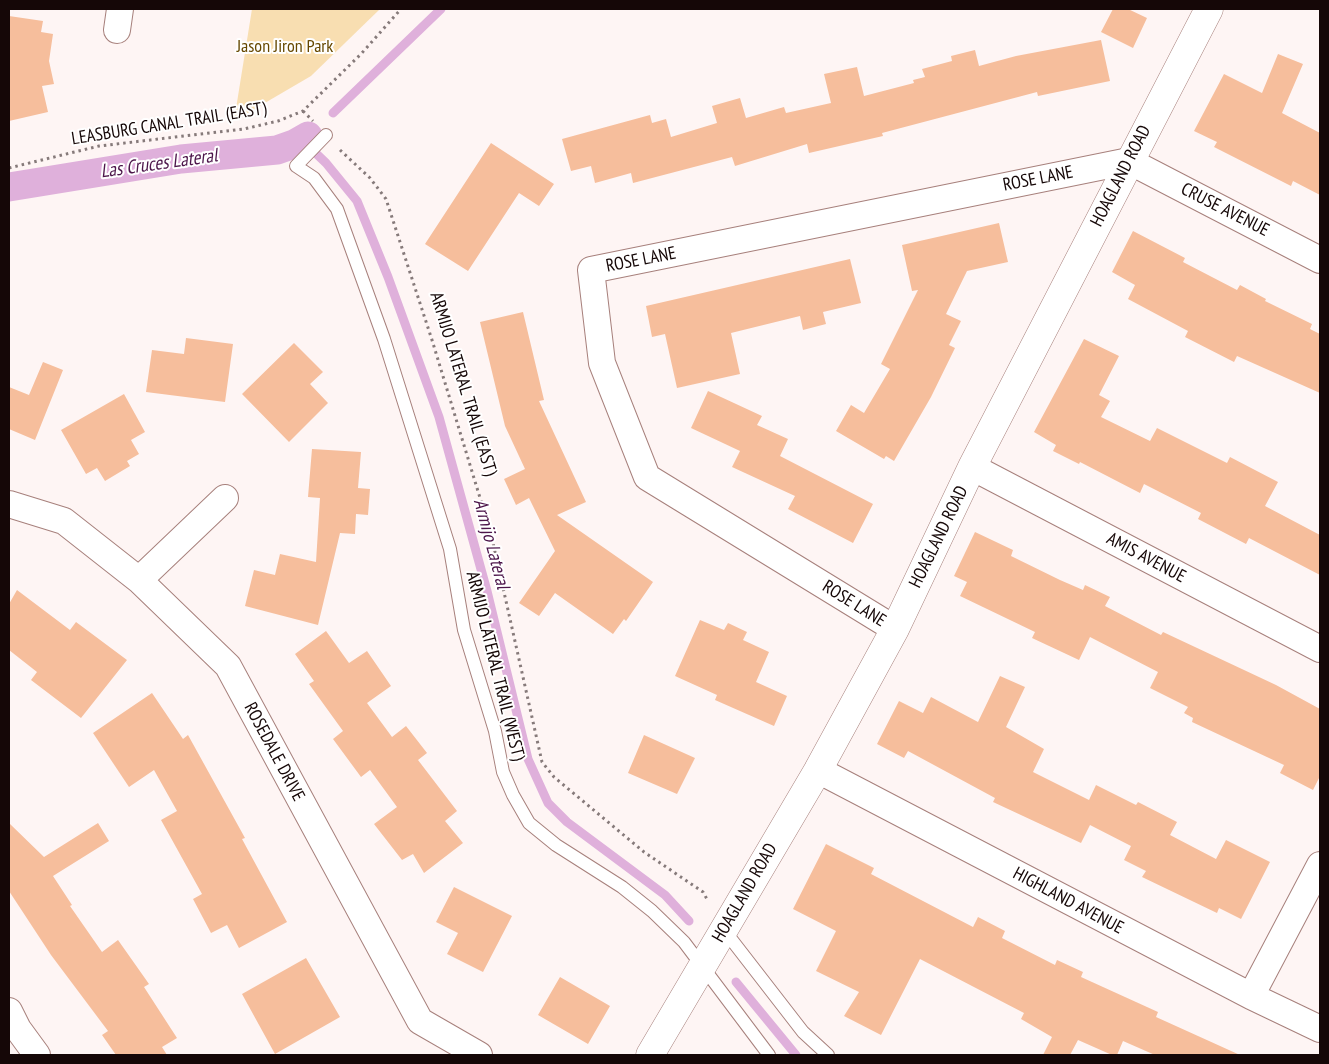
<!DOCTYPE html>
<style>
body{margin:0}
#map{position:relative;width:1329px;height:1064px;overflow:hidden;background:#fef5f4;font-family:"PT Sans Narrow",sans-serif}
canvas{display:block}
.frame{position:absolute;inset:0;border:10px solid #150707;pointer-events:none}
</style>
<div id="map">
<canvas width="1329" height="1064"></canvas>
<div class="frame"></div>
</div>
<script>
const g = document.querySelector('canvas').getContext('2d');
g.lineJoin = 'round';
function fill(path, color) {
  g.fillStyle = color;
  g.fill(path, 'evenodd');
}
function toPath(rows) {
  const path = new Path2D();
  for (const r of rows) {
    path.moveTo(r[0], r[1]);
    for (let i = 2; i < r.length; i += 2) path.lineTo(r[i], r[i + 1]);
  }
  return path;
}
function stroke(path, color, width, dash) {
  g.strokeStyle = color;
  g.lineWidth = width;
  g.lineCap = dash ? 'butt' : 'round';
  g.setLineDash(dash || []);
  g.stroke(path);
}
function drawText(font, color, halo, rows, align = 'center') {
  g.font = font + ' "PT Sans Narrow",sans-serif';
  g.lineWidth = 4;
  g.setLineDash([]);
  g.textBaseline = 'middle';
  g.strokeStyle = halo;
  g.fillStyle = color;
  for (const [text, x, y, turn = 0] of rows) {
    g.save();
    g.translate(x, y);
    g.rotate((+turn || 0) * Math.PI / 180);
    g.textAlign = isNaN(turn) ? turn : align;
    if (halo) g.strokeText(text, 0, 0);
    g.fillText(text, 0, 0);
    g.restore();
  }
}
fill(toPath([
 [252,9,380,9,311,76,234,121]
]), '#f8deb1');
stroke(toPath([
 [333,113,441,9],
 [302,140,326,163,357,201,388,277,439,417,487,591,528,759,548,803,567,822,665,895,689,921],
 [736,982,796,1055]
]), '#dfb0db', 9);
stroke(toPath([
 [9,187,181,159,277,150,294,144,308,136]
]), '#dfb0db', 29);
fill(toPath([
 [1113,9,1128,9,1147,18,1133,48,1101,32],
 [9,16,43,21,41,32,53,34,49,61,54,84,42,86,48,112,9,121],
 [1101,40,1110,81,1038,96,1037,92,882,133,883,136,809,153,807,144,735,166,732,157,633,183,631,173,595,183,591,166,571,171,562,139,650,115,652,123,666,119,671,137,717,123,712,106,740,98,746,118,784,107,786,113,831,103,824,74,857,67,864,96,914,83,913,80,925,77,922,69,952,61,951,56,975,50,979,66,1016,56],
 [1278,54,1303,64,1282,113,1320,133,1320,195,1293,181,1291,186,1214,147,1217,142,1194,131,1224,74,1262,93],
 [491,143,554,184,539,206,519,193,468,271,425,244],
 [999,223,1008,262,967,271,946,314,961,321,949,345,955,348,931,397,894,461,886,456,884,459,836,431,851,405,864,413,890,369,881,364,918,290,912,291,902,245],
 [1133,231,1185,258,1183,262,1237,290,1240,285,1266,299,1265,301,1312,324,1310,329,1320,334,1320,393,1237,356,1234,362,1185,337,1188,331,1128,299,1135,285,1112,272],
 [850,259,861,303,823,312,826,324,803,330,800,316,731,333,740,374,677,388,665,334,652,337,646,306],
 [523,312,544,400,539,401,586,502,557,515,653,582,626,621,624,619,613,634,555,593,539,616,519,603,555,551,529,498,516,505,504,479,525,469,505,426,480,322],
 [186,338,233,344,225,402,146,392,152,350,184,354],
 [1084,339,1119,356,1099,395,1110,401,1101,417,1150,441,1157,428,1227,463,1230,457,1278,482,1265,506,1320,535,1320,575,1249,538,1246,544,1198,519,1201,513,1144,484,1140,493,1080,462,1079,464,1053,451,1056,445,1034,432],
 [294,343,323,372,310,384,328,403,289,442,242,394],
 [43,362,63,370,35,440,9,429,9,387,29,395],
 [708,391,762,416,757,425,788,439,780,456,873,504,853,543,788,509,795,496,732,467,740,451,691,428],
 [124,394,145,432,131,440,139,454,127,461,130,466,105,481,97,468,86,474,61,430],
 [312,449,361,452,358,488,370,489,368,515,356,514,355,534,340,533,318,625,245,606,254,570,275,575,280,554,316,562,320,498,308,497],
 [975,532,1013,550,1011,556,1060,580,1083,590,1085,585,1110,597,1105,606,1161,635,1163,632,1276,685,1320,709,1320,776,1313,790,1280,773,1284,765,1192,722,1193,718,1184,713,1188,707,1150,688,1158,672,1090,637,1079,660,1032,638,1035,632,960,596,967,582,954,576],
 [17,590,70,630,76,622,127,660,81,718,31,680,37,672,9,650,9,604],
 [700,620,724,630,728,623,747,632,743,640,769,652,756,682,787,696,774,726,715,700,717,695,675,676],
 [326,631,349,663,367,651,391,686,367,703,392,737,406,726,427,753,418,760,457,811,445,821,463,843,424,873,413,854,402,860,374,824,397,807,370,770,361,777,333,739,343,731,309,684,314,681,295,654],
 [1000,676,1025,687,1006,727,1044,749,1033,772,1089,800,1096,785,1136,805,1138,802,1177,822,1170,835,1216,859,1226,840,1270,862,1241,919,1219,908,1217,913,1142,877,1146,871,1124,860,1131,846,1090,825,1081,843,993,802,995,798,908,751,904,758,877,744,899,701,923,713,931,697,978,722],
 [152,693,183,739,188,735,245,838,242,839,287,922,239,948,227,925,211,933,193,899,202,894,161,820,177,811,154,770,129,787,93,733],
 [644,735,695,758,677,794,628,773],
 [9,823,44,857,98,823,109,841,53,876,72,905,70,906,102,952,118,940,149,984,144,987,177,1038,162,1047,167,1055,116,1055,102,1035,108,1031,51,955,9,891],
 [826,844,874,868,871,874,973,927,978,917,1005,931,1002,938,1055,965,1057,960,1083,972,1081,977,1158,1012,1156,1017,1240,1055,1155,1055,1123,1041,1117,1055,1112,1055,1078,1040,1070,1055,1043,1055,1052,1037,1021,1019,1024,1013,920,959,881,1035,844,1016,859,992,816,971,836,931,793,909],
 [454,887,512,916,483,972,447,954,458,933,436,922],
 [306,958,340,1017,275,1054,242,994],
 [560,977,610,1006,588,1044,538,1015]
]), '#f6be9c');
const lane = toPath([
 [326,135,296,166,314,178,337,209,384,339,450,549,464,630,495,731,503,772,513,795,529,823,556,845,622,887,652,911,684,942,769,1055],
 [724,930,803,1032,828,1055]
]);
const street = toPath([
 [117,30,120,9],
 [972,467,1320,649],
 [9,504,64,521,139,580,228,666,420,1021,479,1055],
 [139,580,225,498],
 [895,629,647,477,602,363,591,270,1129,161,1320,260],
 [818,770,1251,996,1320,1029],
 [1251,996,1320,865],
 [9,1011,18,1029,37,1055]
]);
const secondary = toPath([
 [650,1055,818,770,895,629,972,467,1209,9]
]);
stroke(lane, '#a7807c', 14);
stroke(street, '#a7807c', 28);
stroke(secondary, '#a7807c', 29);
stroke(toPath([
 [303,111,313,121],
 [340,150,370,178,386,199,432,340,491,534,542,762,554,777,644,852,703,892,708,901],
 [9,168,99,146,244,129,278,121,303,111,361,54,401,9]
]), '#867a7a', 3, [2.5, 4]);
stroke(lane, '#fff', 12);
stroke(street, '#fff', 26);
stroke(secondary, '#fff', 28);
drawText('18px', '#664800', '#fff', [
 ["Jason Jiron Park",285,47]
]);
drawText('18px', '#150707', '#fff', [
 ["LEASBURG CANAL TRAIL (EAST)",169,124,-9],
 ["HOAGLAND ROAD",1121,176,-63],
 ["ROSE LANE",1038,179,-11],
 ["CRUSE AVENUE",1225,210,27],
 ["ROSE LANE",641,260,-11],
 ["ARMIJO LATERAL TRAIL (EAST)",463,384,73],
 ["HOAGLAND ROAD",939,537,-64],
 ["AMIS AVENUE",1146,558,28],
 ["ROSE LANE",854,604,32],
 ["ARMIJO LATERAL TRAIL (WEST)",495,666,76],
 ["ROSEDALE DRIVE",274,752,62],
 ["HOAGLAND ROAD",745,893,-60],
 ["HIGHLAND AVENUE",1068,901,28]
]);
drawText('italic 19px', '#4c154a', '#fff', [
 ["Las Cruces Lateral",159,164,-8],
 ["Armijo Lateral",491,544,75]
]);
</script>
